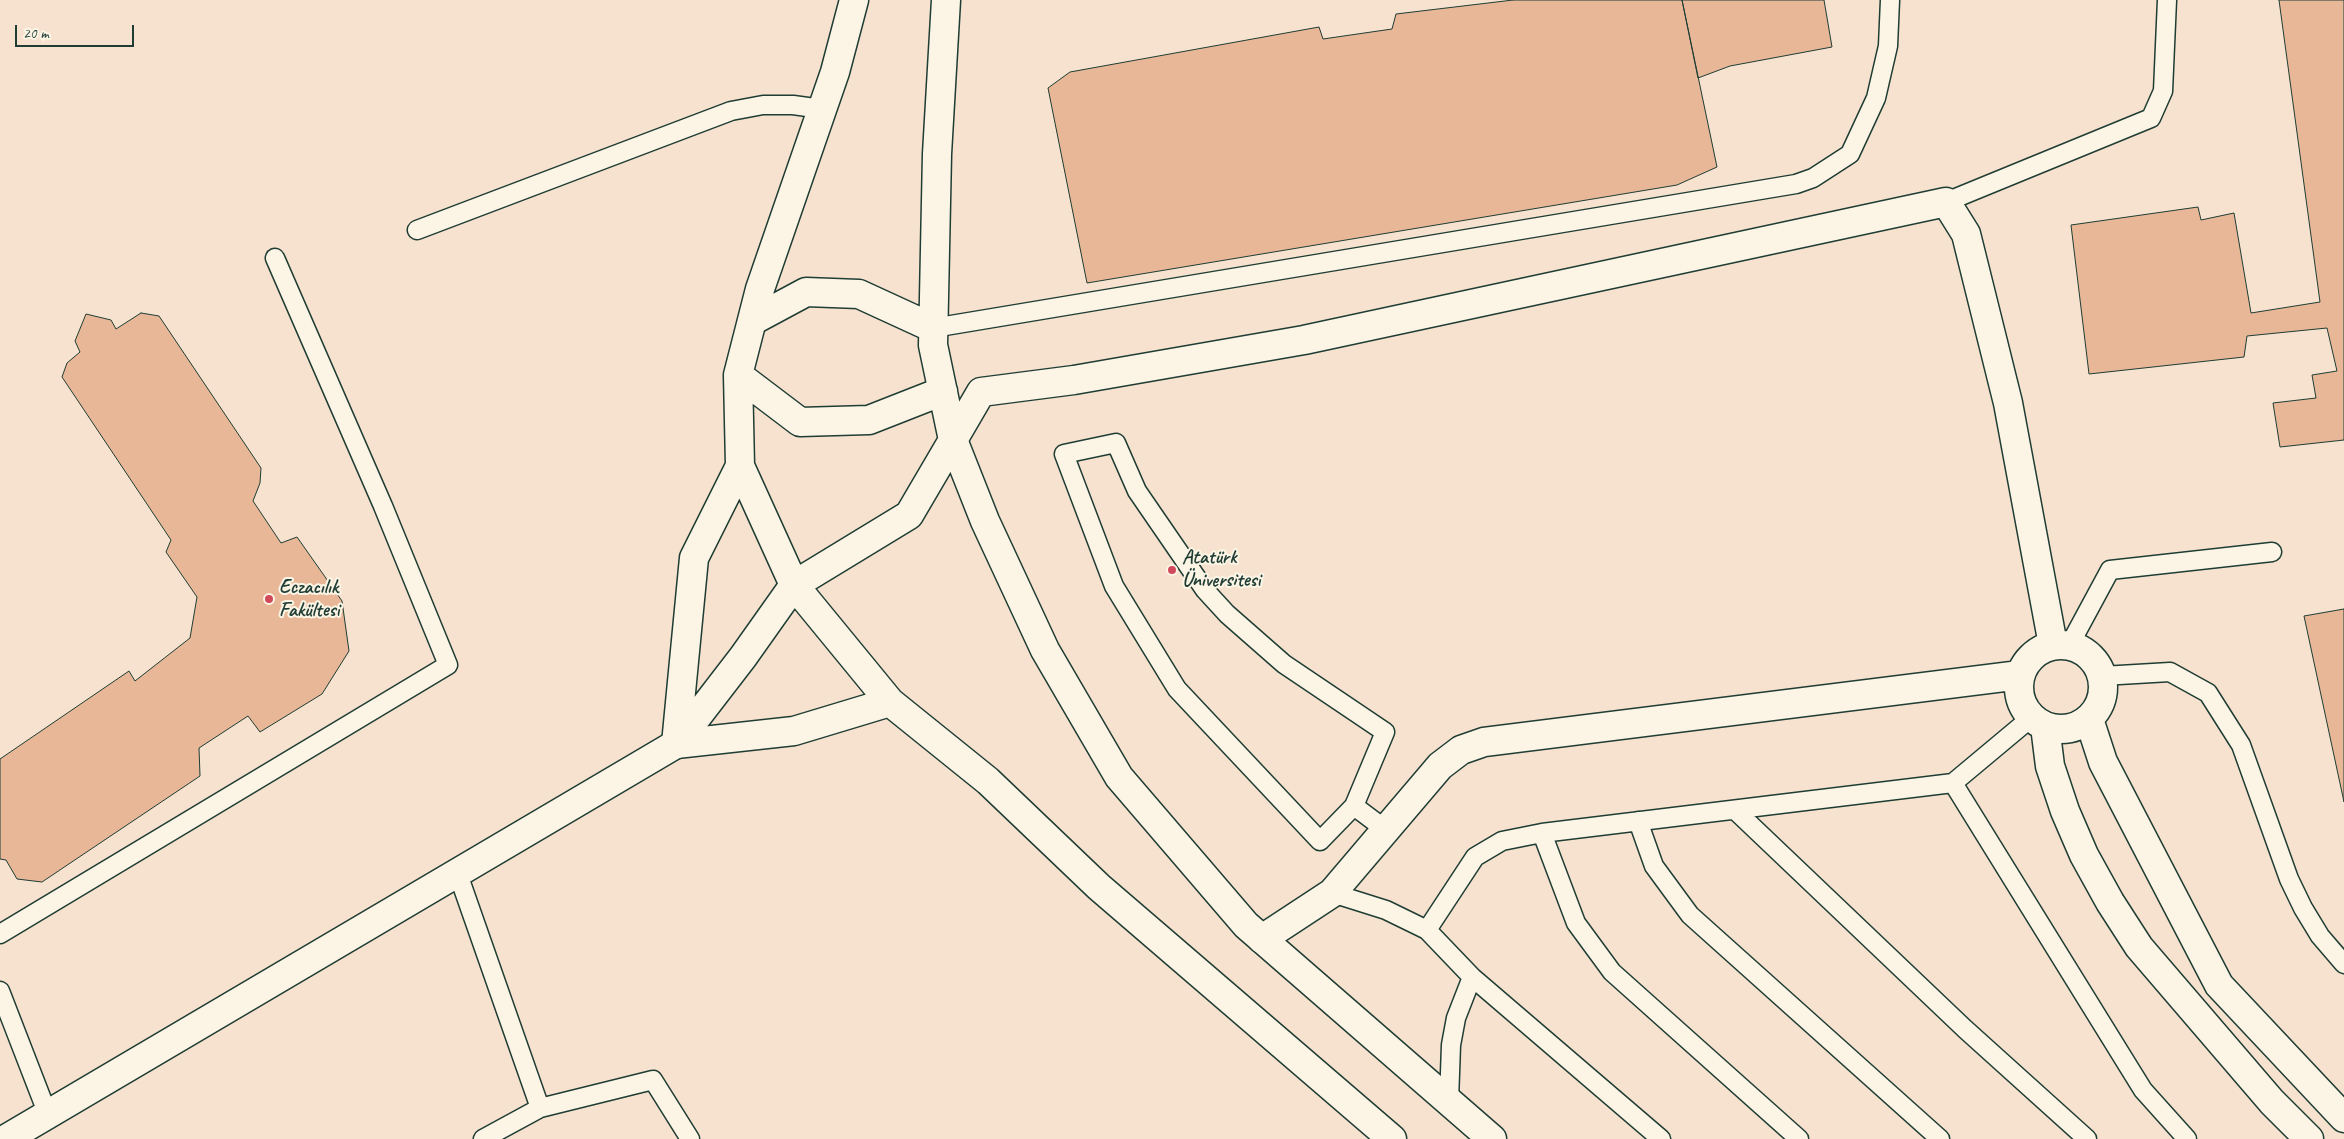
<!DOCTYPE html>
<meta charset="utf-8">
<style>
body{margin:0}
#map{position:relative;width:2344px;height:1139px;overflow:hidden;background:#fcf5e5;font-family:Caveat,sans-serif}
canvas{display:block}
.scale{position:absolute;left:15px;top:25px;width:119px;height:22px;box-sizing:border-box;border:2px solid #1f3d34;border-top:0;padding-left:6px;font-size:15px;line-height:18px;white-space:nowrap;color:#1f3d34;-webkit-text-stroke:4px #fcf5e5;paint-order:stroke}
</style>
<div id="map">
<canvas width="2344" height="1139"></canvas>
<div class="scale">20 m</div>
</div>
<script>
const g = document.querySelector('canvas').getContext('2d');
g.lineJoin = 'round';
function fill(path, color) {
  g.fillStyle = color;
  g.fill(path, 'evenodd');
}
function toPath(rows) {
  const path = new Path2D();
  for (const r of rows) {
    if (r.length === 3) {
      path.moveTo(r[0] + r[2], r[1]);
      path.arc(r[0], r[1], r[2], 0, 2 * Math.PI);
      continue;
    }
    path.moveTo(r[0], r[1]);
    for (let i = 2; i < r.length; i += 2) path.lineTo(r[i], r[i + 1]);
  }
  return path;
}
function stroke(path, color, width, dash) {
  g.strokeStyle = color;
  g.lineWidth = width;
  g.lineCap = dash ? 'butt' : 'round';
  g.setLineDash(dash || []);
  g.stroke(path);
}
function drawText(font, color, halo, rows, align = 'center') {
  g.font = font + ' Caveat,sans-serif';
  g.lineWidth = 4;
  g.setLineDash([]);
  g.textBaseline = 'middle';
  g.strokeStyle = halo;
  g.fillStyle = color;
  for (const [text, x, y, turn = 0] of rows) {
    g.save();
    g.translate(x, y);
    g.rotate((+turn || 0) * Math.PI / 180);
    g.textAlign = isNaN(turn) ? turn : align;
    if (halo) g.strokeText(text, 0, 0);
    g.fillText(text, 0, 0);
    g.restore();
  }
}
fill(toPath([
 [0,0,2344,0,2344,1139,0,1139]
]), '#f6e2ce');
const building = toPath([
 [1513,0,1682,0,1717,167,1677,185,1087,283,1048,88,1070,72,1319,27,1323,39,1392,29,1396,14,1513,0],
 [1682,0,1824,0,1832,47,1730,66,1698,78,1682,0],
 [2279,0,2344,0,2344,440,2280,447,2273,403,2316,398,2312,375,2337,371,2327,328,2247,336,2244,357,2089,374,2071,225,2198,207,2201,220,2234,213,2251,313,2320,302,2279,0],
 [141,313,159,316,261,468,260,483,253,501,281,543,297,537,342,601,349,651,322,694,260,732,248,716,199,748,200,776,42,882,17,879,6,860,0,859,0,759,129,671,135,681,190,638,197,597,166,552,171,540,62,377,67,363,80,352,75,341,86,314,111,320,116,329,141,313],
 [2344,609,2344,802,2304,616,2344,609]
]);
fill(building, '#e7b798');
stroke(building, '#1f3d34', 1);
const lane = toPath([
 [1946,202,2151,118,2163,91,2167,0],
 [417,230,731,111,763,105,793,105,822,109],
 [933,328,1796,184,1813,178,1850,154,1876,98,1888,46,1890,0],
 [2069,646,2110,570,2272,552],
 [2102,676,2170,672,2208,693,2241,745,2289,879,2303,908,2320,936,2344,964],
 [2032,717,1953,783,2143,1090,2187,1139],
 [1354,806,1385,732,1284,664,1227,614,1205,590,1137,491,1116,443,1064,454,1114,586,1177,689,1320,841,1354,806,1386,830],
 [1736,811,1965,1029,2087,1139],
 [1638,821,1654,866,1690,915,1940,1139],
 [1542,833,1576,923,1612,972,1799,1139],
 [458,874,540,1108],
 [1332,893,1386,910,1427,930,1475,857,1502,841,1542,833,1953,783],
 [1427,930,1472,977],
 [0,934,448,665,383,506,275,258],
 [0,991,48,1115],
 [1449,1101,1451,1045,1456,1018,1472,977,1661,1139],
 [483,1139,540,1108,653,1080,690,1139]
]);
const street = toPath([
 [953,440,981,392,1074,380,1304,340,1946,202,1966,234,2008,403,2053,645],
 [2061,687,42],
 [2089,719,2103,762,2219,985,2344,1118],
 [2045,726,2050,766,2065,811,2084,855,2110,902,2139,947,2272,1102,2309,1139],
 [1262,939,1332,893,1440,766,1461,750,1484,742,2020,675],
 [6,1139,676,744]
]);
const secondary = toPath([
 [854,0,835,72,760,289,738,375,740,466,794,585,890,702,988,781,1099,887,1392,1139],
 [946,0,937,154,933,345,953,440,985,521,1045,650,1119,777,1246,925,1492,1139],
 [752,321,806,292,859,294,933,328],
 [738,375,800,422,869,420,943,391],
 [676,744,743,657,794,585,909,515,953,440],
 [676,744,694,558,740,466],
 [676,744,794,731,890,702]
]);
stroke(lane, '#1f3d34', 21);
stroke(street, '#1f3d34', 31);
stroke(secondary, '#1f3d34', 31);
stroke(lane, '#fcf5e5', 18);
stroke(street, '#fcf5e5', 28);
stroke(secondary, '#fcf5e5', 28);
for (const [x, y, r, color] of [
 [1172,570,5,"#d1495b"],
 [269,599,5,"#d1495b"]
]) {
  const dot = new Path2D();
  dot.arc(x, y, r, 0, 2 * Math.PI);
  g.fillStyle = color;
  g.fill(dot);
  stroke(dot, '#fcf5e5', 2);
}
drawText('bold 20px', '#1f3d34', '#fcf5e5', [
 ["Atatürk",1182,558],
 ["Üniversitesi",1182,581],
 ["Eczacılık",279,588],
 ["Fakültesi",279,611]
], 'left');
</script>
